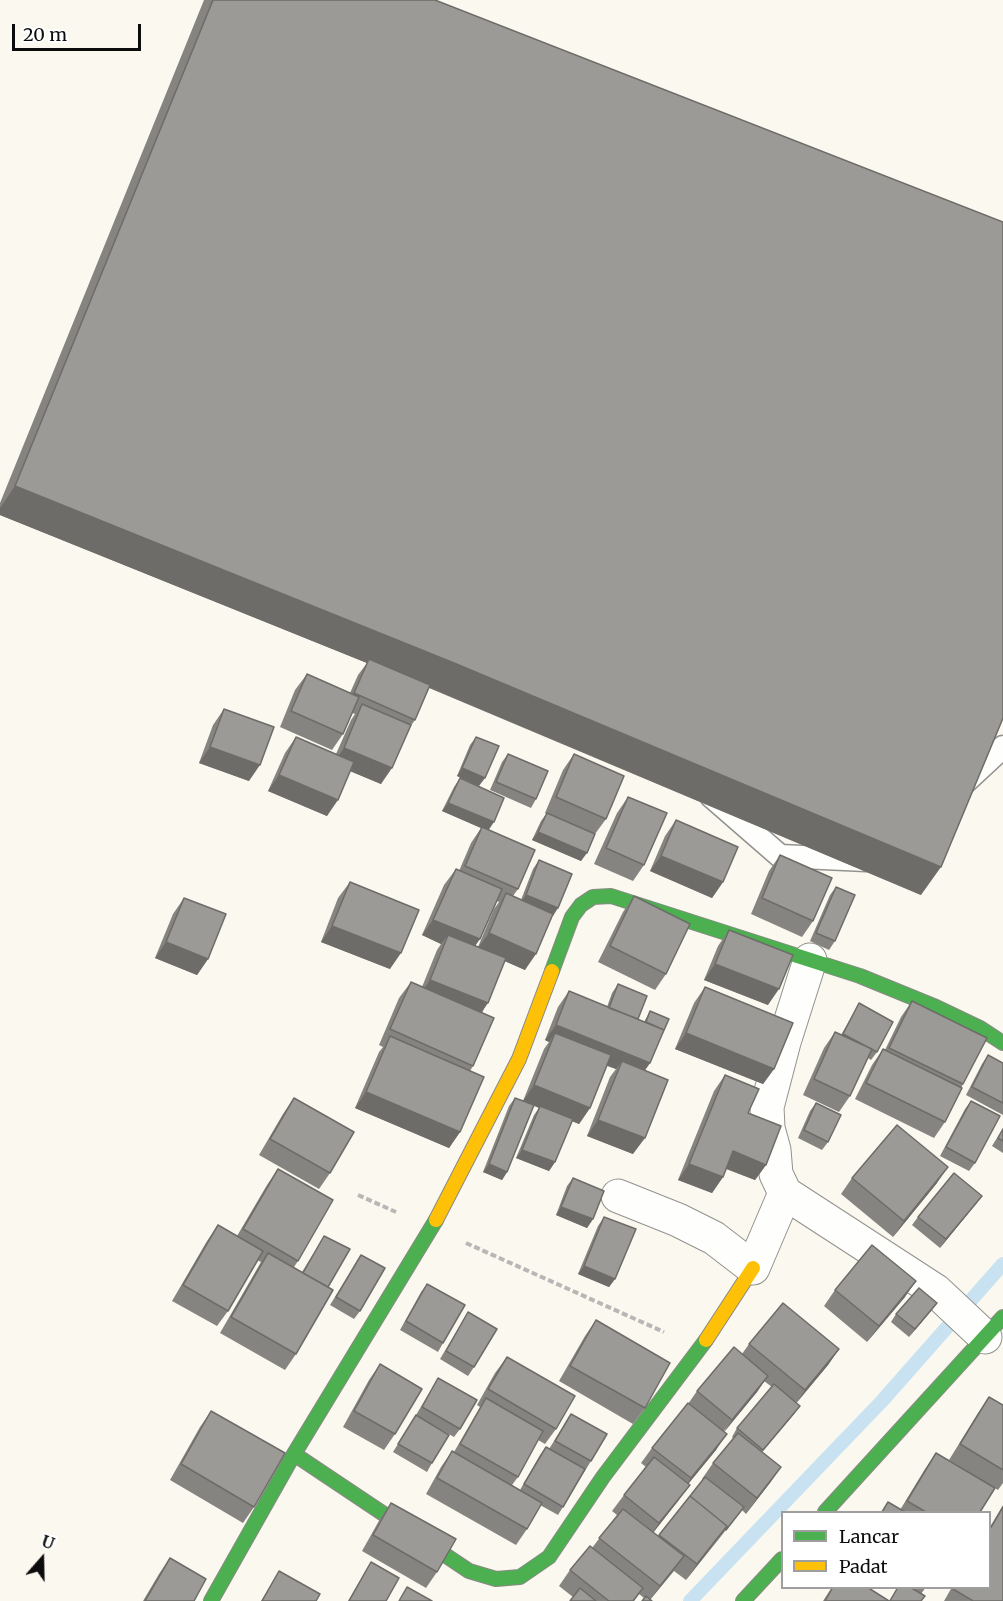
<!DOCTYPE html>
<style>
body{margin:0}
#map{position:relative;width:1003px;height:1601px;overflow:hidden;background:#faf8ef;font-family:Merriweather,serif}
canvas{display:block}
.legend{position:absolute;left:781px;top:1511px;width:210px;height:78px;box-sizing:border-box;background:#fff;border:2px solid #9e9e9e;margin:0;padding:8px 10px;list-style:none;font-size:18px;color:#0c0c0c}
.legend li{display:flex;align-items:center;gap:12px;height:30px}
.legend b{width:30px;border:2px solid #9e9e9e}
.north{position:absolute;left:12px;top:1529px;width:60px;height:60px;-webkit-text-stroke:4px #fff;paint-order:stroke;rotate:20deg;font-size:16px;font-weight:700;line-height:24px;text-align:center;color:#0c0c0c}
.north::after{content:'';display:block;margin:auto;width:21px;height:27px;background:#0c0c0c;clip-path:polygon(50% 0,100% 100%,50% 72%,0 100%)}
.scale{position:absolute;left:12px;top:24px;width:129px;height:27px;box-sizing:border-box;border:3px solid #0c0c0c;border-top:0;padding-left:8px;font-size:18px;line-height:21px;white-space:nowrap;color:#0c0c0c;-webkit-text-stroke:4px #fff;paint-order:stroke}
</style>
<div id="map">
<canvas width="1003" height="1601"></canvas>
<ul class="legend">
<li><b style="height:8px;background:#4caf50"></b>Lancar</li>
<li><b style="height:8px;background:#ffc107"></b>Padat</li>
</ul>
<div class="north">U</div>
<div class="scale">20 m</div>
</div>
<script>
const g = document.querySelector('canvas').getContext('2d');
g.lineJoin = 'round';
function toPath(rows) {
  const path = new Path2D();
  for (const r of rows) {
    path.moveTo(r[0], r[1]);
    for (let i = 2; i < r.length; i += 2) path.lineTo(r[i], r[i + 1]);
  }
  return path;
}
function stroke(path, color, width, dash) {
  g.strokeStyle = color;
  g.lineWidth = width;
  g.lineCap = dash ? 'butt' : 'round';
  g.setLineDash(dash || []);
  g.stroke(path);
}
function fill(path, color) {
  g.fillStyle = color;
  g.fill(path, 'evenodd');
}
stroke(toPath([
 [690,1601,882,1401,1003,1264]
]), '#c8e2f2', 14);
const lane = toPath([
 [962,785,1003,747],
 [711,796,780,856,866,860]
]);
const street = toPath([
 [785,1193,936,1291,985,1337],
 [618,1196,678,1220,714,1238,753,1268,785,1193,776,1174,774,1150,768,1128,767,1107,784,1042,810,960]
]);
const fast = toPath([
 [552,971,572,917,581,905,593,897,611,896,860,976,936,1007,980,1028,1003,1043],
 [294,1454,469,1571,496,1579,520,1577,549,1557,603,1477,706,1340],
 [825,1512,1003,1317],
 [211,1601,294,1454,436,1220],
 [743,1601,782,1559]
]);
const slow = toPath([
 [436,1220,519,1059,552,971],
 [706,1340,753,1268]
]);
stroke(lane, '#93928e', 25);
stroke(street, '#93928e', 35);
stroke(fast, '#8a8985', 16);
stroke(slow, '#8a8985', 16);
stroke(toPath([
 [358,1195,396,1212],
 [466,1243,664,1332]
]), '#b7b7b5', 4, [6, 3]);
stroke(lane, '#fefefd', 22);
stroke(street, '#fefefd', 33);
stroke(fast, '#4caf50', 14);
stroke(slow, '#ffc107', 14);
fill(toPath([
 [204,0,435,0,921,895,429,688,415,720,410,727,381,784,350,771,327,816,268,791,285,753,296,737,336,754,351,720,355,714,352,713,343,734,332,750,280,727,295,690,307,674,350,693,358,675,367,663,0,515,0,503],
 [224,709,249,781,199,763,213,725],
 [476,737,479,786,457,776,470,745],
 [508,754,536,799,531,808,490,790,502,762],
 [574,754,606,819,595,834,581,861,532,840,541,821,546,814,545,813,563,770],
 [460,778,489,830,518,889,513,896,521,900,533,869,539,860,552,916,525,970,505,961,482,1013,473,1066,470,1071,460,1132,449,1148,355,1108,379,1052,383,1047,379,1045,399,998,411,982,422,987,437,950,441,944,422,935,444,885,456,869,459,871,471,843,481,828,442,811,454,787],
 [497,901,499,902,494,909,478,947,475,946,480,939],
 [628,797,644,865,633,881,594,864,617,813],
 [676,820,723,882,712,898,650,871,665,836],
 [780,855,813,921,802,937,751,914,769,871],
 [350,882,390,969,321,942,338,898],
 [836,887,835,941,829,950,810,941,830,895],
 [634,896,666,974,655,990,598,962,623,912],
 [184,898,208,959,197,975,155,958,173,914],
 [729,930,768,1005,704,980,718,946],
 [618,984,638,1019,644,1022,650,1011,659,1040,650,1063,645,1070,633,1154,587,1136,610,1077,616,1069,607,1066,590,1108,579,1124,572,1121,555,1162,549,1171,516,1158,534,1115,539,1108,534,1106,507,1172,502,1180,483,1172,509,1106,515,1098,523,1101,544,1049,549,1042,545,1040,558,1007,569,991,607,1007,612,993],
 [705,987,774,1069,763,1084,675,1049,694,1003],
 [912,1001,963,1084,945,1122,934,1138,855,1099,872,1065,883,1049,885,1050,901,1017],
 [859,1003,877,1052,871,1060,868,1058,850,1096,839,1112,803,1095,824,1048,835,1032,841,1035,854,1012],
 [988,1055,1003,1063,1003,1115,966,1095,982,1064],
 [725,1075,748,1113,766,1165,755,1180,726,1169,723,1177,712,1193,678,1180,714,1091],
 [294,1098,330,1173,319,1189,259,1155,283,1114],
 [971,1101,975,1163,969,1171,940,1156,965,1109],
 [816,1103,828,1142,822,1150,798,1138,810,1111],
 [1003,1128,1003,1153,992,1146],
 [278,1169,298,1261,294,1267,302,1272,324,1236,328,1287,296,1354,285,1370,220,1333,261,1262,257,1260,228,1311,217,1326,172,1301,207,1241,218,1225,237,1236,267,1185],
 [573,1178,593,1219,587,1228,556,1215,567,1186],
 [852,1178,937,1183,893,1237,841,1194],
 [982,1196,940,1248,912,1225,918,1217],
 [604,1217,615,1279,609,1287,578,1274,598,1226],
 [361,1255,360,1311,354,1319,330,1305],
 [427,1284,443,1343,438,1352,400,1330,421,1292],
 [835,1290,905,1297,867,1342,824,1306],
 [937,1303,931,1311,909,1337,891,1322,896,1314],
 [468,1312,474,1367,468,1376,440,1359],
 [596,1320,645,1408,633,1424,559,1381,585,1336],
 [749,1344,839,1349,828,1365,796,1403,794,1414,762,1452,781,1467,746,1514,742,1510,686,1580,674,1571,650,1600,644,1598,639,1594,634,1601,570,1601,573,1597,559,1586,570,1570,592,1548,617,1515,612,1511,624,1495,646,1467,641,1463,652,1448,688,1404,697,1391,742,1354],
 [764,1381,772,1387,737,1428,732,1437,733,1438,713,1463,702,1479,703,1480,658,1537,653,1533,678,1501,688,1484,716,1450,724,1431,757,1392],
 [507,1357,556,1429,545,1444,538,1440,518,1477,512,1485,520,1490,540,1455,546,1447,549,1449,571,1414,591,1461,558,1515,540,1505,527,1529,516,1545,426,1494,441,1467,452,1451,454,1452,480,1407,477,1405,495,1373],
 [380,1364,395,1434,384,1450,343,1427,369,1380],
 [438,1378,460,1429,454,1437,416,1415],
 [989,1397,1003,1405,1003,1483,998,1490,949,1460,978,1413],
 [211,1411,254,1507,243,1523,170,1480,200,1427],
 [416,1415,432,1463,427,1472,393,1452],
 [936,1453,980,1512,881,1512,888,1502,900,1510,925,1469],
 [391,1503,437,1572,426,1588,362,1551,380,1519],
 [1003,1505,1003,1601,944,1601,952,1587,990,1587,990,1527],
 [170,1558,194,1601,143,1601,159,1574],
 [371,1562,386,1601,348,1601,366,1570],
 [279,1571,316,1601,261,1601],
 [832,1587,867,1587,889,1601,823,1601],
 [898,1587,926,1587,921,1594,889,1601]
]), '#868481');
fill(toPath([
 [15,486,454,663,941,867,921,895,435,690,367,663,369,659,367,663,0,515,0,508],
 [210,747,260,765,249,781,199,763],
 [344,748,392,768,381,784,333,764],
 [462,768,485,778,479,786,457,776],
 [279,775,338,800,327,816,268,791],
 [448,803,494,822,488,831,442,811],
 [538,832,587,853,581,861,532,840],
 [661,856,723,882,712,898,650,871],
 [526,895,558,908,553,916,520,903],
 [433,920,480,939,468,955,448,935,441,944,422,935],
 [332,926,401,953,390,969,321,942],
 [489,933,536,954,525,970,477,949],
 [166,942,208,959,197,975,155,958],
 [715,964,779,989,768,1005,704,980],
 [430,980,488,1003,477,1019,419,996],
 [556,1025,650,1063,639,1079,622,1061,616,1069,551,1043,555,1033,549,1042,545,1040],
 [686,1033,774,1069,763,1084,675,1049],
 [534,1085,590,1108,579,1124,523,1101],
 [366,1092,460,1132,449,1148,355,1108],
 [598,1120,645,1138,633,1154,587,1136],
 [522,1150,555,1162,549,1171,516,1158],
 [733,1151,766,1165,755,1180,722,1167],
 [489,1164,507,1172,502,1180,483,1172],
 [689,1164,723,1177,712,1193,678,1180],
 [948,1167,937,1183,893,1237,904,1221],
 [982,1196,976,1204,940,1248,946,1239],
 [561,1207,593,1219,587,1228,556,1215],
 [584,1266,615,1279,609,1287,578,1274],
 [916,1281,905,1297,867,1342,879,1326],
 [937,1303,931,1311,909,1337,915,1329],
 [839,1349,828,1365,794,1406,805,1390],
 [768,1376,757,1392,721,1436,732,1420],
 [800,1406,794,1414,757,1458,763,1450],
 [727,1434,716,1450,680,1494,691,1478],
 [781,1467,770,1483,746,1514,757,1498],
 [690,1485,678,1501,648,1539,659,1523],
 [727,1526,716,1541,686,1580,697,1564],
 [684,1556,672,1572,649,1601,660,1586]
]), '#6d6c69');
const building = toPath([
 [213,0,435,0,1003,222,1003,718,941,867,454,663,15,486,213,0],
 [369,659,430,685,415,720,354,693,369,659],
 [307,674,359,697,343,734,291,711,307,674],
 [362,704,411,725,392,768,344,748,362,704],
 [224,709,274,727,260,765,210,747,224,709],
 [296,737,354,762,338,800,279,775,296,737],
 [476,737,499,746,485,778,462,768,476,737],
 [508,754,548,771,536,799,496,782,508,754],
 [574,754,624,776,606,819,556,797,574,754],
 [460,778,504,798,494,822,448,803,460,778],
 [628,797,667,813,644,865,606,848,628,797],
 [547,813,595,834,587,853,538,832,547,813],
 [676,820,738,847,723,882,661,856,676,820],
 [482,827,535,850,518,889,465,866,482,827],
 [780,855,832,878,813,921,762,898,780,855],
 [539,860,572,874,558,908,526,895,539,860],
 [456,869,502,889,480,939,433,920,456,869],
 [350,882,419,910,401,953,332,926,350,882],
 [836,887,855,895,835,941,816,933,836,887],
 [506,893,553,914,536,954,489,933,506,893],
 [634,896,690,924,666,974,610,946,634,896],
 [184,898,226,914,208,959,166,942,184,898],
 [729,930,793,955,779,989,715,964,729,930],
 [448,935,506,958,488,1003,430,980,448,935],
 [411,982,494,1018,473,1066,390,1029,411,982],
 [618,984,647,996,638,1019,609,1008,618,984],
 [705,987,793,1023,774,1069,686,1033,705,987],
 [569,991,664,1030,650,1063,556,1025,569,991],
 [912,1001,987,1038,963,1084,889,1048,912,1001],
 [859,1003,893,1022,877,1052,843,1034,859,1003],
 [650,1011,669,1019,661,1037,664,1030,646,1022,650,1011],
 [835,1032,872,1049,850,1096,814,1079,835,1032],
 [555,1033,611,1055,590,1108,534,1085,555,1033],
 [390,1036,484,1077,460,1132,366,1092,390,1036],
 [883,1049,962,1088,945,1122,866,1083,883,1049],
 [988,1055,1003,1063,1003,1103,972,1087,988,1055],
 [622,1061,668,1080,645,1138,598,1120,622,1061],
 [725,1075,759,1089,748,1113,781,1126,766,1165,733,1151,723,1177,689,1164,725,1075],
 [294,1098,354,1132,330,1173,270,1139,294,1098],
 [515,1098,534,1105,507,1172,489,1164,515,1098],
 [971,1101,1000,1116,975,1163,946,1147,971,1101],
 [816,1103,841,1115,828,1142,804,1130,816,1103],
 [540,1106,573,1119,555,1162,522,1150,540,1106],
 [897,1125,948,1167,904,1221,852,1178,897,1125],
 [1003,1129,1003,1141,998,1138,1003,1129],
 [278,1169,333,1200,298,1261,243,1229,278,1169],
 [954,1173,982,1196,946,1239,918,1217,954,1173],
 [573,1178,604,1191,593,1219,561,1207,573,1178],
 [604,1217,636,1229,615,1279,584,1266,604,1217],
 [218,1225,263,1251,228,1311,183,1285,218,1225],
 [324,1236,350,1249,328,1287,303,1273,324,1236],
 [872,1245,916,1281,879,1326,835,1290,872,1245],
 [268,1253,333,1290,296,1354,231,1317,268,1253],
 [361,1255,385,1268,360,1311,336,1297,361,1255],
 [427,1284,465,1305,443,1343,406,1321,427,1284],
 [919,1288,937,1303,915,1329,896,1314,919,1288],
 [783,1303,839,1349,805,1390,749,1344,783,1303],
 [468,1312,497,1329,474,1367,446,1351,468,1312],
 [596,1320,670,1363,645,1408,570,1366,596,1320],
 [734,1347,768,1376,732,1420,697,1391,734,1347],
 [507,1357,575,1396,556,1429,488,1389,507,1357],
 [380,1364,422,1389,395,1434,354,1411,380,1364],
 [438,1378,477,1400,460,1429,422,1407,438,1378],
 [774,1384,800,1406,763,1450,737,1428,774,1384],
 [989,1397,1003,1405,1003,1470,960,1444,989,1397],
 [486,1398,543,1431,518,1477,460,1444,486,1398],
 [688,1403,727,1434,691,1478,652,1448,688,1403],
 [211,1411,285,1453,254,1507,181,1464,211,1411],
 [571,1414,607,1434,591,1461,555,1441,571,1414],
 [416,1415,449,1435,432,1463,398,1444,416,1415],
 [738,1433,781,1467,757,1498,713,1463,738,1433],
 [546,1447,585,1469,563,1507,524,1484,546,1447],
 [452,1451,542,1503,527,1529,437,1478,452,1451],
 [936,1453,995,1488,980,1512,926,1512,907,1501,936,1453],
 [654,1457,690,1485,659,1523,624,1495,654,1457],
 [705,1477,744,1507,726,1530,725,1529,727,1526,690,1496,705,1477],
 [690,1496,727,1526,697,1564,659,1535,690,1496],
 [888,1502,905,1512,882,1512,888,1502],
 [391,1503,456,1539,437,1572,373,1535,391,1503],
 [1003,1507,1003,1601,973,1601,953,1589,953,1587,990,1587,990,1529,1003,1507],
 [623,1509,684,1556,660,1586,599,1538,623,1509],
 [590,1546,643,1588,633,1601,609,1601,570,1570,590,1546],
 [170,1558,206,1579,194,1601,145,1601,170,1558],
 [371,1562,399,1578,386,1601,349,1601,371,1562],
 [279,1571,320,1594,316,1601,262,1601,279,1571],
 [407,1587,432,1601,399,1601,407,1587],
 [833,1587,867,1587,889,1601,825,1601,833,1587],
 [898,1587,910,1587,925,1596,921,1601,890,1601,898,1587],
 [580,1588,596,1601,570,1601,580,1588],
 [646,1596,652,1601,642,1601,646,1596]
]);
fill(building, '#9c9a96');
stroke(building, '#6d6c69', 1.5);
</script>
